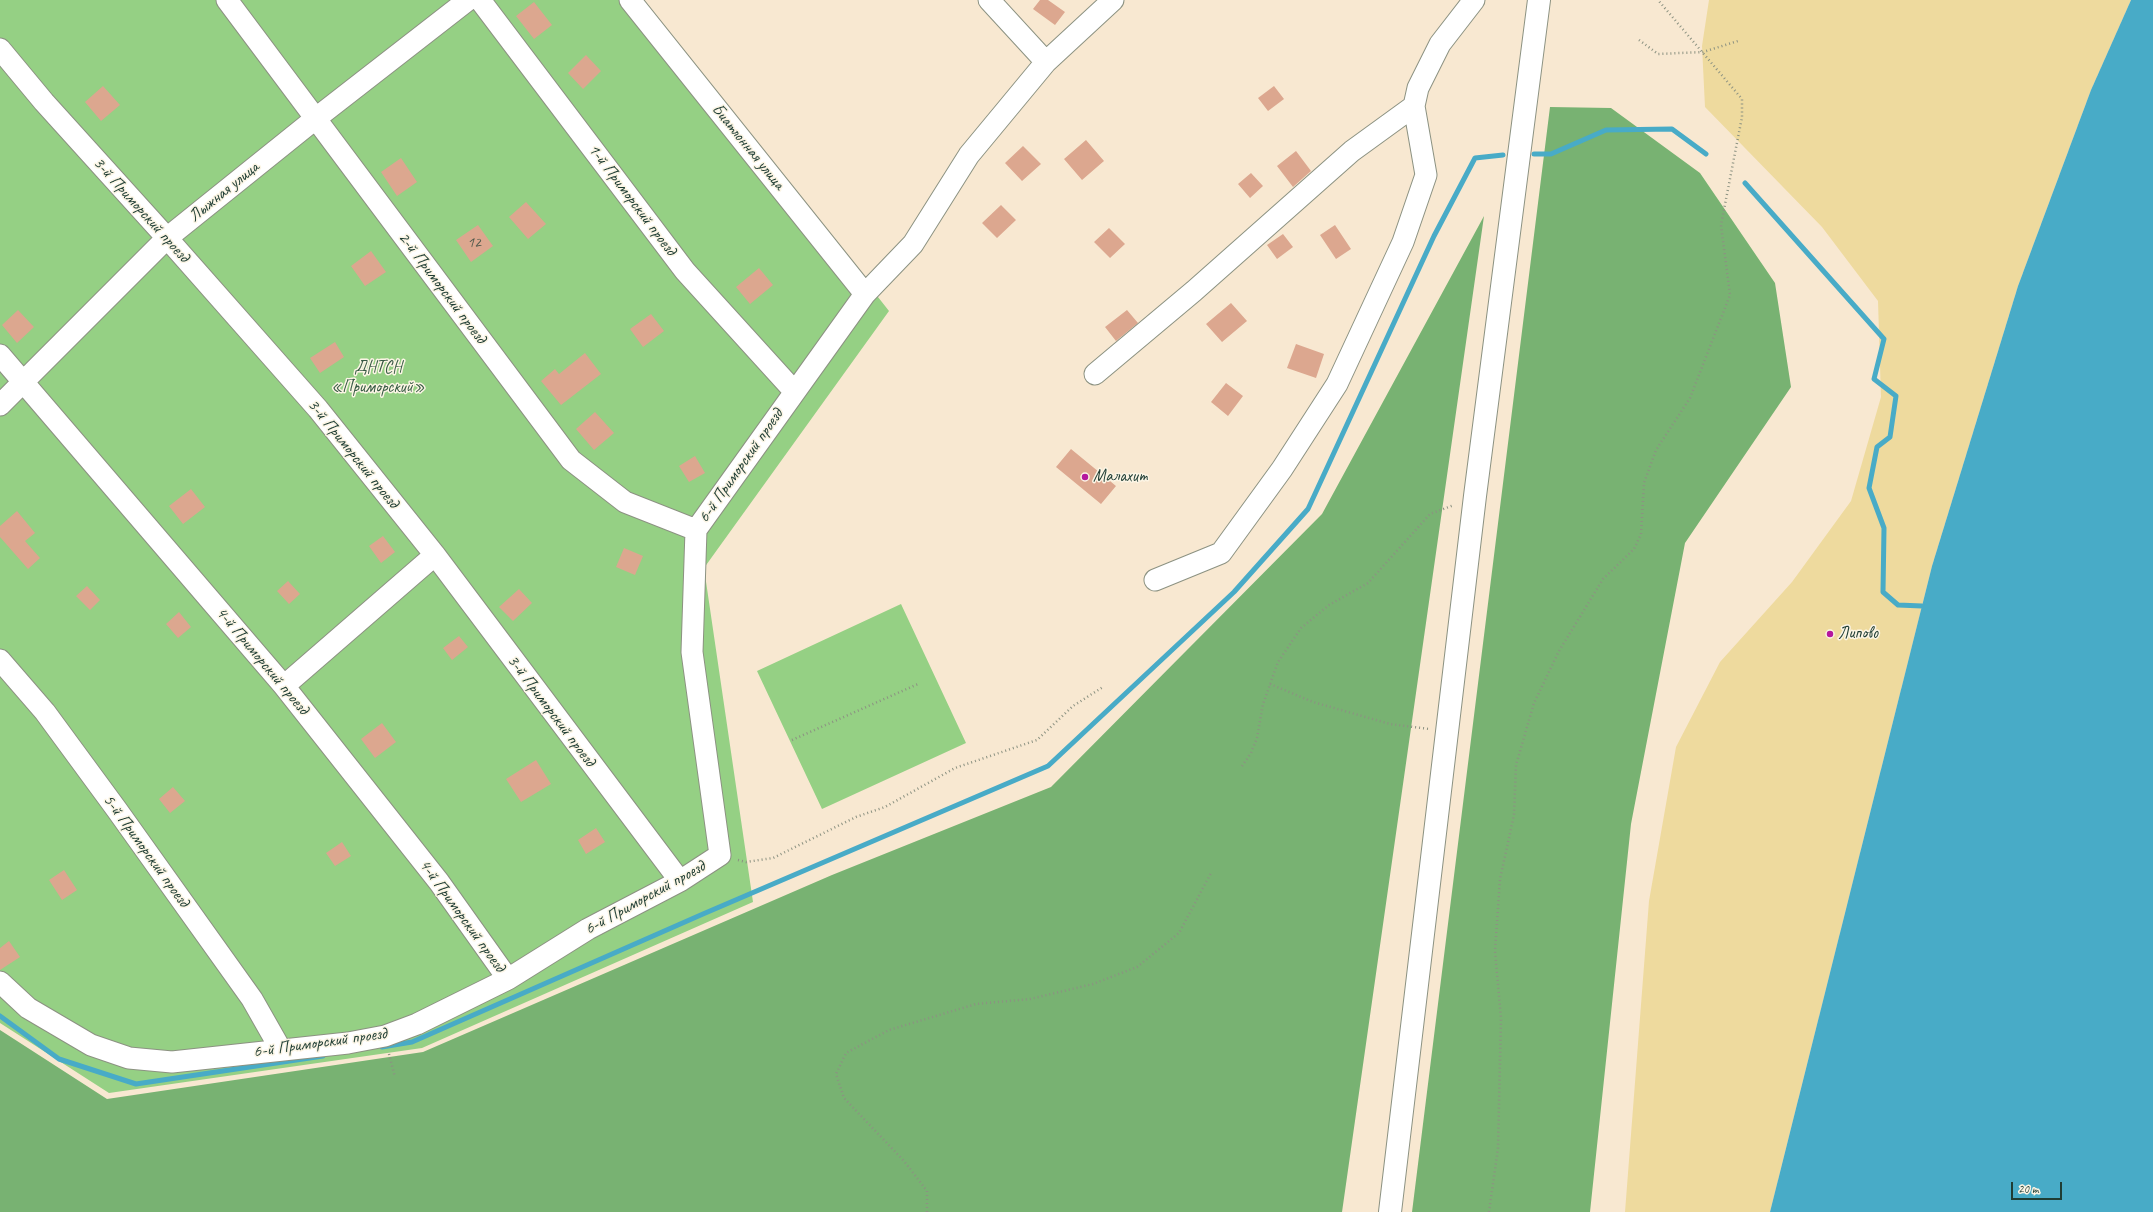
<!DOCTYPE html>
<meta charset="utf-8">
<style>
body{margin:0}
#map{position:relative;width:2153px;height:1212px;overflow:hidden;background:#f8e8d1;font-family:Caveat,sans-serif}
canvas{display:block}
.scale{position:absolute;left:2011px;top:1182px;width:51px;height:18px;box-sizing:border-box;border:2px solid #1f3d34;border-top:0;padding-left:5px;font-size:12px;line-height:14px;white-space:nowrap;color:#1f3d34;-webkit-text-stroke:3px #fcf5e5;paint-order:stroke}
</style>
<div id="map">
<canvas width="2153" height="1212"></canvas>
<div class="scale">20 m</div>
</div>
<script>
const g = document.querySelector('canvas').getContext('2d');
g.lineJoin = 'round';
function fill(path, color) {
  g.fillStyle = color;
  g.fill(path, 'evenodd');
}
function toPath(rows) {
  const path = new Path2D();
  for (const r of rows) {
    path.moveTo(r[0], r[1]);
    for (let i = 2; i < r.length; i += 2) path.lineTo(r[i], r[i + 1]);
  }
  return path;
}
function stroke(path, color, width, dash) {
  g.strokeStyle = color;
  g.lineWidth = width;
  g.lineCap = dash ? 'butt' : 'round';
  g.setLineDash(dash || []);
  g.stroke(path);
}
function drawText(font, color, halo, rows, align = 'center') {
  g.font = font + ' Caveat,sans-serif';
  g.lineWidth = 3;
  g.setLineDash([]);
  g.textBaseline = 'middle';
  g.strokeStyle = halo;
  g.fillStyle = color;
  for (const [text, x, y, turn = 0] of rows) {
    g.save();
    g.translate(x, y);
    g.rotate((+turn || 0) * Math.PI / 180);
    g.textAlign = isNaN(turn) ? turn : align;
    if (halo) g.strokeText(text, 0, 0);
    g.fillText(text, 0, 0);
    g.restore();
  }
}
fill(toPath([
 [0,0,644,0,889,311,704,568,753,902,422,1048,109,1093,0,1023],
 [901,604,966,743,822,809,757,671]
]), '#95d084');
fill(toPath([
 [1550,107,1611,108,1700,173,1775,283,1791,387,1685,543,1631,824,1590,1212,1412,1212],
 [1484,216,1342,1212,0,1212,0,1030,107,1099,423,1052,832,875,1051,787,1322,514]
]), '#78b272');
fill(toPath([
 [1709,0,2131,0,2091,90,2018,286,1932,566,1770,1212,1625,1212,1649,901,1676,747,1720,662,1792,582,1851,501,1881,397,1878,301,1822,227,1705,107,1702,46]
]), '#eeda9e');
fill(toPath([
 [2131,0,2153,0,2153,1212,1770,1212,1932,566,2018,286,2091,90]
]), '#48abc7');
stroke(toPath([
 [1534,154,1551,154,1606,130,1672,129,1706,154],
 [1745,183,1884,339,1874,379,1896,396,1890,437,1877,447,1869,488,1884,528,1883,592,1898,605,1922,606],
 [0,1016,59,1059,136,1084,323,1056],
 [382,1047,412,1042,703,914,1048,766,1234,592,1308,509,1434,236,1475,158,1503,155]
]), '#48abc7', 5);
fill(toPath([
 [1040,0,1048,0,1065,12,1055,25,1033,9],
 [534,2,552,25,534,39,516,16],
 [586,55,601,71,583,89,568,73],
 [103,86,120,105,101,121,85,102],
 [1274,86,1284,99,1268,111,1258,98],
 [1086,140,1104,161,1082,180,1064,159],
 [1023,146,1041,164,1022,181,1005,163],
 [1296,151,1311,171,1293,187,1277,166],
 [401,158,417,182,397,196,381,172],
 [1251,173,1263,186,1250,198,1238,184],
 [526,202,546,224,528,239,509,217],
 [1001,205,1016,220,997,238,982,223],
 [478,225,493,246,471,262,456,240],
 [1335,225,1351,249,1336,259,1320,235],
 [1109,228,1125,244,1110,258,1094,242],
 [1283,234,1293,247,1277,259,1267,245],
 [371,251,386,272,365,286,351,266],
 [759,268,773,285,750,304,736,287],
 [1231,303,1247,321,1222,342,1206,324],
 [18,310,34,327,17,343,2,325],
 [1127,310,1138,323,1116,341,1105,327],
 [651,314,664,331,643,347,630,329],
 [335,342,344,357,320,373,310,358],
 [1296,344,1324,354,1316,378,1287,368],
 [585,353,601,374,561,405,541,381,555,369,559,374],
 [1226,383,1243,396,1228,416,1211,402],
 [595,412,614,433,594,450,576,429],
 [1071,449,1116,486,1101,504,1056,467],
 [695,456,705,473,689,482,679,466],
 [191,489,205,507,183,524,169,506],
 [17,511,35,533,25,541,40,558,28,569,0,537,0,526],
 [383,536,395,552,381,563,369,546],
 [624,548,643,556,635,575,616,567],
 [288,581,300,594,289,604,277,591],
 [87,586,100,600,90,610,76,596],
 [519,589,532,603,513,621,499,607],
 [179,612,191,627,178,638,166,624],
 [459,636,468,647,452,660,443,648],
 [382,723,396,742,375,758,361,739],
 [536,760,551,784,521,802,506,779],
 [173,787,185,801,170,813,159,799],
 [596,828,605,842,586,854,578,840],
 [342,842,351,856,335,866,326,853],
 [64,870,77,890,62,900,49,880],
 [9,941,20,957,0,970,0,948]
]), '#dca78f');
const minor = toPath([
 [227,0,571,460,625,502,696,530],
 [480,0,685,271,794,391],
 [630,0,865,294],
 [989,0,1046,62],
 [0,49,44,102,167,238,318,409,435,555,680,881],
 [0,355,284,686,439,882,508,979],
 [1095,374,1194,291,1352,151,1414,106],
 [0,405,167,238,315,119,468,0],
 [1155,580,1221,553,1282,469,1337,384,1403,242,1426,175,1414,106,1418,88,1440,44,1474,0],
 [0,660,45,712,117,810,252,999,281,1050],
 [284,686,435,555],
 [0,982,28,1008,91,1045,129,1058,172,1062,348,1043,385,1036,417,1024,508,979,588,929,680,881,720,855,692,652,696,530,865,294,913,244,969,155,1046,62,1113,0]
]);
const major = toPath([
 [1390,1212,1475,496,1539,0]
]);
stroke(minor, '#8c9282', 23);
stroke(major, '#8c9282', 24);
stroke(toPath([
 [1639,40,1658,54,1703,52,1738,41],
 [1270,684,1313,702,1390,724,1429,729],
 [792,740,918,684],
 [1242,766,1251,753,1257,738,1263,704,1278,662,1301,628,1329,605,1368,583,1430,514,1454,505],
 [738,860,746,862,773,858,856,817,885,807,955,768,1037,740,1073,706,1103,687],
 [389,1054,395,1077],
 [927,1212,927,1191,904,1161,844,1098,836,1074,846,1053,889,1030,976,1004,1030,999,1093,984,1137,967,1179,933,1211,873],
 [1489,1212,1498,1148,1501,1018,1495,951,1500,879,1514,815,1516,765,1534,703,1559,651,1603,579,1634,549,1641,534,1644,483,1656,450,1690,398,1730,295,1721,225,1742,117,1742,99,1658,0]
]), '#8c9282', 2.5, [1, 3]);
stroke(minor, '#fff', 21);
stroke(major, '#fff', 22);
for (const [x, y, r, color] of [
 [1085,477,4,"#b5179e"],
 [1830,634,4,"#b5179e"]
]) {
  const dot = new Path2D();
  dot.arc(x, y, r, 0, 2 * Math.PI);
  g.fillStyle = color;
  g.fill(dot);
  stroke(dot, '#fcf5e5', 1.5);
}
drawText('15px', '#4e584b', null, [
 ["12",474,243]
]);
drawText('17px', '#1f3d34', '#fcf5e5', [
 ["Биатлонная улица",748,147,51],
 ["Лыжная улица",224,192,-39],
 ["1-й Приморский проезд",632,200,53],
 ["3-й Приморский проезд",141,210,48],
 ["2-й Приморский проезд",442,288,53],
 ["3-й Приморский проезд",353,454,51],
 ["6-й Приморский проезд",741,466,-55],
 ["4-й Приморский проезд",262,661,50],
 ["3-й Приморский проезд",551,711,53],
 ["5-й Приморский проезд",146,851,54],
 ["6-й Приморский проезд",645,898,-29],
 ["4-й Приморский проезд",462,916,54],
 ["6-й Приморский проезд",320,1043,-8]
]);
drawText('17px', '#375a44', '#fcf5e5', [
 ["ДНТСН",378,368],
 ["«Приморский»",378,388]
]);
drawText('17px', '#1f3d34', '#fcf5e5', [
 ["Малахит",1093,477],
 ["Липово",1838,634]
], 'left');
</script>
